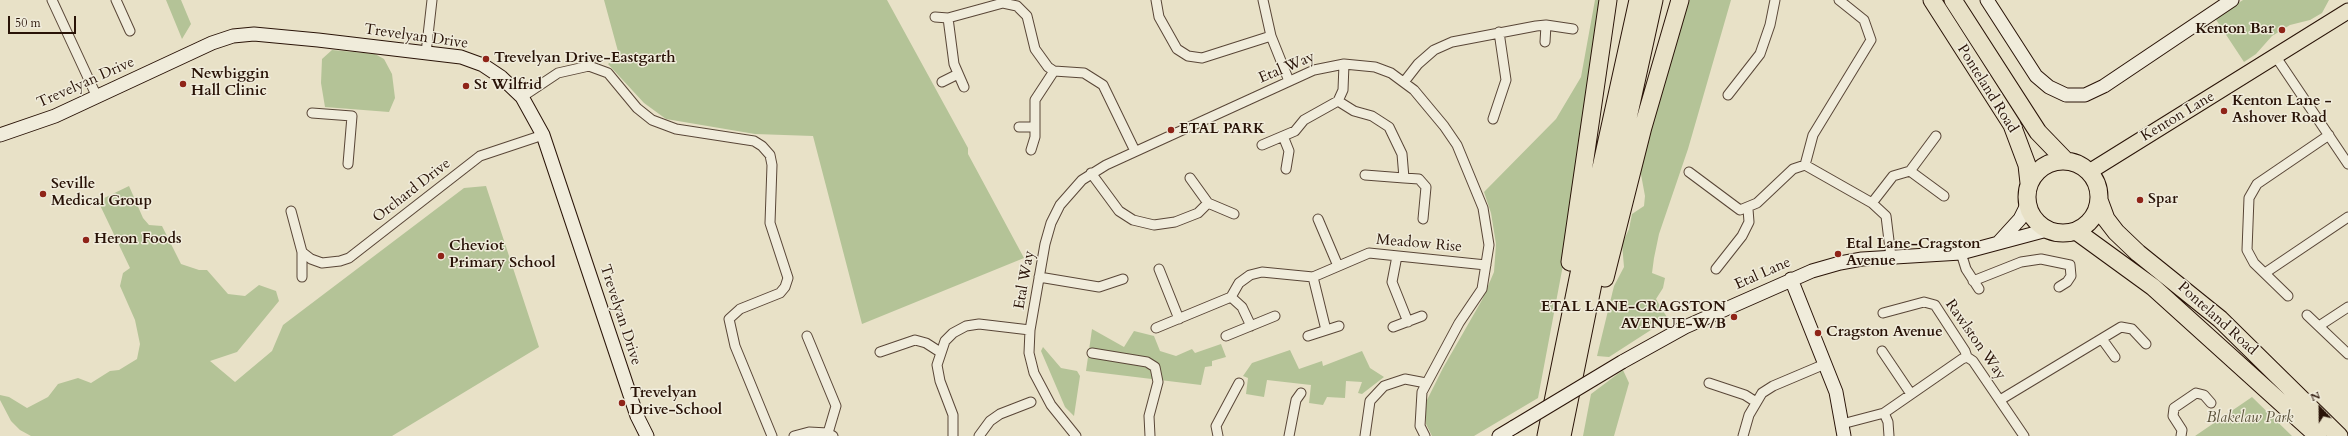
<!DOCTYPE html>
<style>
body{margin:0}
#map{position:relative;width:2348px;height:436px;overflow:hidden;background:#e8e1c7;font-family:Cardo,serif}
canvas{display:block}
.north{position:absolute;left:2300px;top:388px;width:40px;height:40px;-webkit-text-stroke:3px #f0ecdb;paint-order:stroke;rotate:338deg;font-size:11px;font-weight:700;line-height:16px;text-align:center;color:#291307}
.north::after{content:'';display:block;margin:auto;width:14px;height:18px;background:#291307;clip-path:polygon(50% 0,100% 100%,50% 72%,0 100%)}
.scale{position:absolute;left:8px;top:16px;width:68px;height:18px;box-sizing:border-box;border:2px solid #291307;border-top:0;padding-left:5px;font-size:12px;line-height:14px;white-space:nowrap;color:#291307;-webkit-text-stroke:3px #f0ecdb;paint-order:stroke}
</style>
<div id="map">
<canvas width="2348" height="436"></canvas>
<div class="north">N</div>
<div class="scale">50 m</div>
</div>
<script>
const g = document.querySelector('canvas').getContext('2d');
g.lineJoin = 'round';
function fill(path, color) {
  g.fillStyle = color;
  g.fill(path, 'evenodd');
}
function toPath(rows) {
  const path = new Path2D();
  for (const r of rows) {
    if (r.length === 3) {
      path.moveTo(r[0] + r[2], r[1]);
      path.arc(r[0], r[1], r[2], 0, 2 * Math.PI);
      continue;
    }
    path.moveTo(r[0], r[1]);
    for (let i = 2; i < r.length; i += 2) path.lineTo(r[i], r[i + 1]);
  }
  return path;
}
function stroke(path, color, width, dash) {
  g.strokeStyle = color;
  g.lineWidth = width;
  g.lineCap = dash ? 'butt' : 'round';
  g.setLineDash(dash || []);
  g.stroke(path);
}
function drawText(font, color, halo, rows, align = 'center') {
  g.font = font + ' Cardo,serif';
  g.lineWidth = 3;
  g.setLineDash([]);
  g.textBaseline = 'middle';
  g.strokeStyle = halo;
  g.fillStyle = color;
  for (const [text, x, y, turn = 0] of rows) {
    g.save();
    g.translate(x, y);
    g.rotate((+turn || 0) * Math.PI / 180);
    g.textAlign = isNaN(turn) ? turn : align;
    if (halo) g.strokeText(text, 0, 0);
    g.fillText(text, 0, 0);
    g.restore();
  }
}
fill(toPath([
 [166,0,181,0,191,24,182,39],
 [604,0,887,0,968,148,968,154,1024,258,862,324,813,136,755,134,666,119,644,103,608,64,619,55],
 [1595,0,1604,0,1566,249,1538,398,1474,436,1432,436,1426,424,1426,402,1443,368,1482,300,1494,272,1496,244,1491,213,1484,192,1556,119,1581,77],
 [1688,0,1731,0,1688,149,1659,234,1654,258,1652,273,1665,278,1663,288,1656,299,1668,319,1609,357,1597,356,1614,286,1624,267,1622,244,1629,229,1632,214,1644,206,1645,196,1640,169],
 [2243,0,2329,0,2322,13,2310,20,2290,25,2272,36,2256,54,2244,62,2215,18],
 [332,50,375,54,384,59,392,74,395,98,389,112,325,107,321,83,322,59],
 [129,186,143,218,149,225,162,226,181,264,199,270,207,270,228,294,245,296,259,285,276,291,279,301,237,352,210,361,235,382,272,351,283,325,464,188,486,186,539,347,392,436,31,436,20,430,11,421,0,400,0,395,9,397,27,408,48,397,58,384,78,378,91,383,110,371,119,370,137,359,140,344,135,320,120,286,123,273,130,268,98,201],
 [1092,329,1124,347,1134,331,1154,336,1160,351,1176,356,1192,349,1195,353,1221,344,1226,357,1212,361,1212,366,1205,367,1201,385,1086,371],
 [1043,347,1061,368,1077,371,1080,376,1074,416,1065,407,1041,351],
 [1290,350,1299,369,1322,361,1323,366,1362,351,1370,368,1384,377,1362,394,1358,393,1362,382,1346,381,1345,398,1327,397,1323,405,1309,403,1311,385,1267,380,1264,397,1246,394,1248,378,1243,376,1252,363],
 [1623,370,1629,383,1614,436,1583,436,1591,394],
 [2252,397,2292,436,2195,436]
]), '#b4c397');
const street = toPath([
 [52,0,97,97],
 [116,0,130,31],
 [1156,0,1159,17,1177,49,1188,56,1202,58,1271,36],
 [1263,0,1271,36,1289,81],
 [935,17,948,18],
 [1545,42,1546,25],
 [426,53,432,0],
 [2276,57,2348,164],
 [1344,64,1343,90,1338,101,1354,111,1372,116,1389,127,1402,154,1404,178,1419,179,1426,187,1423,219],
 [942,82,958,74],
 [1404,82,1418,64,1434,50,1452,42,1536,26,1546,25,1573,29],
 [964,87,954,64,948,18,1003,3,1017,6,1027,16,1035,49,1048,67,1054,71,1084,73,1103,85,1135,151],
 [1728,95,1760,54,1770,25,1775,0],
 [522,97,558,73,589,66,608,73,637,108,652,120,676,129,754,141,762,146,770,155,772,165,770,223,788,278,785,287,780,293,740,309,729,319,735,346,772,436],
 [312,113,352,116,348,164],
 [1493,119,1506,80,1499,32],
 [1019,127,1035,127],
 [1283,136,1289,151,1286,169],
 [1262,145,1295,131,1304,120,1338,101],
 [1031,150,1035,137,1035,100,1054,71],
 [1805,165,1813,135,1871,40,1864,20,1839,0],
 [1910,171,1944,196],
 [1689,172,1740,210,1757,203,1793,169,1805,165,1872,203,1886,216,1891,257],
 [1091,173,1119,211,1133,220,1154,225,1175,222,1198,213,1208,203,1190,178],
 [1365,175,1404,178],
 [1208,203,1234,214],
 [1872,203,1893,176,1910,171,1936,136],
 [291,211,302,252,302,277],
 [1318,219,1338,266],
 [302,252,311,259,322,263,340,261,349,258,480,156,543,135],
 [1961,253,1966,269,1979,289],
 [1397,256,1392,282,1408,322],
 [1159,269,1179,319],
 [1716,269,1742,236,1749,222,1748,209],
 [2265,273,2348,217],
 [1039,277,1099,287,1123,279],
 [1313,277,1326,330],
 [1973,281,2021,262,2041,259,2070,265,2071,276,2067,282,2059,287],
 [2288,296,2254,263,2247,250,2249,198,2257,184,2329,135],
 [1231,297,1242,307,1251,326],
 [1883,313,1924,302,1935,305,1965,351,1967,357,1973,361,2024,436],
 [2307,315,2348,354],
 [2319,326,2348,307],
 [1393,327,1422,316],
 [1156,328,1231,297,1239,283,1250,275,1262,272,1313,277,1369,253,1486,265],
 [807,336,836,406,828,433],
 [1226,336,1275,316],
 [1308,336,1339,326],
 [2102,339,2115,357],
 [1882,351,1911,394],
 [880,352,915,340,926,343,940,352],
 [1092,353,1147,362,1155,367,1158,382,1149,416,1150,436],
 [1709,383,1745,395,1756,402],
 [2000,400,2121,327,2132,329,2146,344],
 [1884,413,1888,422,1889,436],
 [1842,424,1884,413,1962,359,1967,357],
 [794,436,809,432,828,433,833,436],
 [953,436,953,415,940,381,937,365,945,341,953,333,966,326,979,324,1030,330],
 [979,436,990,421,1000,414,1031,402],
 [1076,436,1051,405,1034,373,1029,353,1030,330,1045,244,1051,223,1060,205,1082,180,1106,165,1314,70,1344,64,1375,67,1391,73,1414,90,1444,126,1457,145,1483,208,1489,245,1482,289,1459,323,1422,392,1420,426,1425,436],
 [1218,436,1216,426,1239,383],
 [1289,436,1296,400,1301,393],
 [1365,436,1370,401,1384,386,1405,379,1426,383],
 [1743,436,1749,415,1762,393,1773,386,1825,364],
 [2181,436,2182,430,2173,416,2174,408,2196,393,2204,395,2211,403]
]);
const secondary = toPath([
 [1987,0,2036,76,2049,87,2066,95,2085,95,2104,86,2232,0],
 [0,135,55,116,212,43,233,36,254,34,318,40,461,57,483,65,501,77,522,97,543,135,637,416,647,436],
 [1999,242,2020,219,2027,205],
 [1791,279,1836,392,1844,436],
 [1622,362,1685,327,1812,271,1840,263,1862,259,1961,253,2047,230],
 [1499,436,1514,427]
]);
const primary = toPath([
 [2089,172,2348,11]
]);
const highway = toPath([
 [1932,0,2012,125,2027,165,2029,183],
 [1953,0,2038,132,2066,161],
 [2063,197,36],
 [2099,200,2106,219,2116,232,2138,253,2220,319,2339,436],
 [2076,231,2153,287,2318,436],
 [1570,262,1608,0],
 [1605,278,1643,127,1680,0],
 [1546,436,1595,195,1638,0],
 [1562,436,1610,200,1654,0]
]);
stroke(street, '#594637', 11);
stroke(secondary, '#291307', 15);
stroke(primary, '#291307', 17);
stroke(highway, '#291307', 19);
stroke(street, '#f0ecdb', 9);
stroke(secondary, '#f0ecdb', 13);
stroke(primary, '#e8e1c7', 15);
stroke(highway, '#e8e1c7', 17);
const secondaryBridge = toPath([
 [1514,427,1622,362]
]);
stroke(secondaryBridge, '#291307', 15, []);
stroke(secondaryBridge, '#f0ecdb', 13);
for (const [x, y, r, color] of [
 [2282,30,4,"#8f2418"],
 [486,59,4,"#8f2418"],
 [183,84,4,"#8f2418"],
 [466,86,4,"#8f2418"],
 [2224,111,4,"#8f2418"],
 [1171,130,4,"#8f2418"],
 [43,194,4,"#8f2418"],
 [2140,200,4,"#8f2418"],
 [86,240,4,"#8f2418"],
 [1838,254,4,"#8f2418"],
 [441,256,4,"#8f2418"],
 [1734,317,4,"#8f2418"],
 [1818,333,4,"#8f2418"],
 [622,403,4,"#8f2418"]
]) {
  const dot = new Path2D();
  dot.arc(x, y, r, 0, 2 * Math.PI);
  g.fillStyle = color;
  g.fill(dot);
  stroke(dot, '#f0ecdb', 1.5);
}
drawText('bold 15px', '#291307', '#f0ecdb', [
 ["Kenton Bar",2274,30,"right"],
 ["Trevelyan Drive-Eastgarth",494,59],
 ["Newbiggin",191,75],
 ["Hall Clinic",191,92],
 ["St Wilfrid",474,86],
 ["Kenton Lane -",2232,102],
 ["Ashover Road",2232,119],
 ["ETAL PARK",1179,130],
 ["Seville",51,185],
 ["Medical Group",51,202],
 ["Spar",2148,200],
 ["Heron Foods",94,240],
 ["Etal Lane-Cragston",1846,245],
 ["Avenue",1846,262],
 ["Cheviot",449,247],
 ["Primary School",449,264],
 ["ETAL LANE-CRAGSTON",1726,308,"right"],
 ["AVENUE-W/B",1726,325,"right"],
 ["Cragston Avenue",1826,333],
 ["Trevelyan",630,394],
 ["Drive-School",630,411]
], 'left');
drawText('15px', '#291307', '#f0ecdb', [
 ["Trevelyan Drive",416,37,8],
 ["Etal Way",1287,68,-23],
 ["Trevelyan Drive",86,83,-24],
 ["Ponteland Road",1987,89,58],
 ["Kenton Lane",2178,117,-31],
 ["Orchard Drive",412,191,-38],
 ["Meadow Rise",1419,244,5],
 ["Etal Lane",1763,274,-24],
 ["Etal Way",1025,280,-80],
 ["Trevelyan Drive",620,315,72],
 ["Ponteland Road",2217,319,42],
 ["Rawlston Way",1975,340,55]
]);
drawText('italic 15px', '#5a5139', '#f0ecdb', [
 ["Blakelaw Park",2250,419]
]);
</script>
